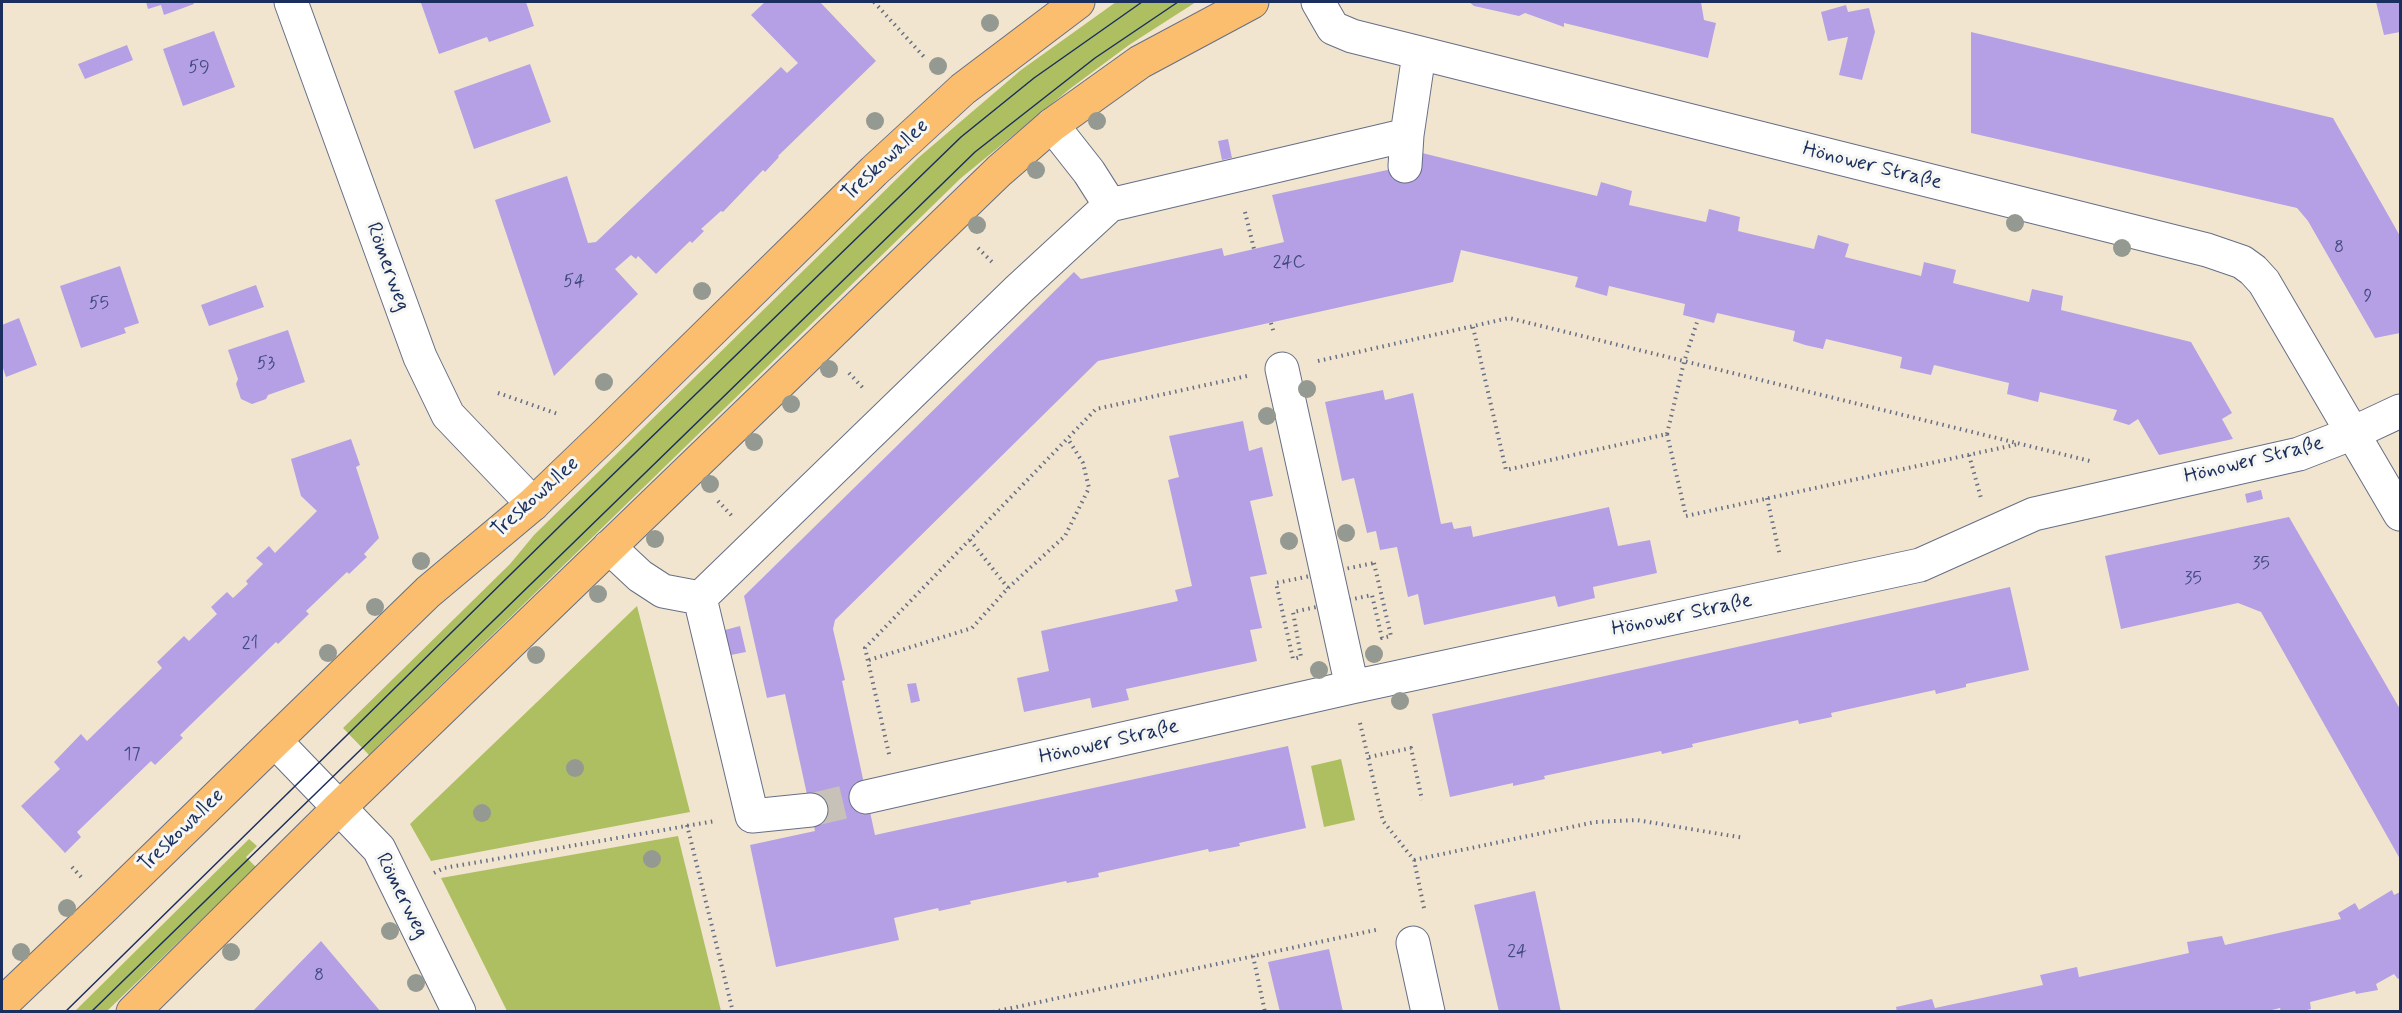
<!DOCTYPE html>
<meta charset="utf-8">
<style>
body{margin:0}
#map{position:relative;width:2402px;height:1013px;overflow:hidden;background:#f2e5cf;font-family:Mynerve,sans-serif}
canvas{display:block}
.frame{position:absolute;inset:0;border:3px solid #1b2f5e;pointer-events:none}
</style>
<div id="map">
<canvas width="2402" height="1013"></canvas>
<div class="frame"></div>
</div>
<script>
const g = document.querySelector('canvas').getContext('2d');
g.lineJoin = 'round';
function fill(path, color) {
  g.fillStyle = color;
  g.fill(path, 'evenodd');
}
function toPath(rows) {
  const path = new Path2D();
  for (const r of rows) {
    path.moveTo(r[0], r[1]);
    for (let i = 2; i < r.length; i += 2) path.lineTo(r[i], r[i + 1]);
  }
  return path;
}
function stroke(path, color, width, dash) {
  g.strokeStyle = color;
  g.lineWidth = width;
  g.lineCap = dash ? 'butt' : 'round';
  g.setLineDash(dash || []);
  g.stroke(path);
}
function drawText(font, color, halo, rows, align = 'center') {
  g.font = font + ' Mynerve,sans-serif';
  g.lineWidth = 6;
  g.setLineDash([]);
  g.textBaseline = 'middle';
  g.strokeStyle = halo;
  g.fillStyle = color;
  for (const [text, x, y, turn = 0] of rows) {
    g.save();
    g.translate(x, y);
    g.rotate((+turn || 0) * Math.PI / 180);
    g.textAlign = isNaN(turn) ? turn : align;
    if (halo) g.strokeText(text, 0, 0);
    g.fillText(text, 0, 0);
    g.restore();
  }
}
fill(toPath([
 [1116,2,1196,2,1129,45,1071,88,961,178,369,755,343,728,510,564,534,535,918,158,1021,70],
 [637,606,690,812,431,861,410,824],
 [1341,759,1355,820,1324,827,1311,766],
 [678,836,721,1011,507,1011,441,878],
 [249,839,257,846,246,857,256,867,107,1011,74,1012]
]), '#aebf62');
fill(toPath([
 [146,2,193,2,194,4,164,15,161,5,148,9],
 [425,2,526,2,534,26,489,42,487,37,439,54,421,3],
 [765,2,820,2,876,61,778,156,779,157,765,172,763,170,723,212,721,211,701,229,704,231,692,243,690,241,656,274,638,256,636,259,631,255,615,269,638,294,554,376,495,200,567,176,588,243,596,242,781,67,787,73,798,63,751,15],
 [1469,2,1701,2,1704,20,1716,23,1708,58,1564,23,1564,27,1525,13,1519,16,1474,6],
 [2376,2,2399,2,2400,32,2384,35],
 [1846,5,1848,12,1869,8,1875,32,1862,80,1839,75,1848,37,1828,41,1821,12],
 [214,31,235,87,183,106,163,49],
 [1971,32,2333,118,2400,236,2400,333,2375,338,2308,221,2297,208,1971,133],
 [127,45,133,60,85,79,78,64],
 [530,64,551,122,474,149,454,91],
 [1228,139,1232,158,1222,160,1218,141],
 [1418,152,1597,196,1601,182,1632,191,1629,205,1706,222,1709,209,1740,217,1738,231,1814,249,1818,235,1849,244,1845,257,1921,276,1924,262,1956,270,1953,283,2029,302,2032,289,2063,296,2061,310,2191,342,2232,413,2222,419,2233,439,2159,455,2138,419,2129,425,2113,420,2117,410,2040,392,2038,402,2007,394,2009,383,1934,365,1931,375,1900,368,1902,357,1826,339,1823,349,1805,345,1793,341,1795,331,1717,313,1714,323,1683,315,1685,304,1609,286,1607,296,1575,287,1578,277,1461,250,1453,282,1098,361,835,620,833,629,845,680,842,681,875,835,1288,746,1306,828,1239,843,1240,846,1209,852,1208,849,1098,873,1099,877,1067,883,1066,881,970,901,971,904,939,911,938,908,894,918,899,940,776,967,750,845,815,831,785,694,767,698,744,596,1074,272,1081,279,1222,248,1224,256,1284,242,1272,195,1415,164],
 [120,266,139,323,124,328,126,333,81,348,60,286],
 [256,285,264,307,209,326,201,305],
 [19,318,37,365,6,377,2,365,2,325],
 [288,330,305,382,268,395,266,399,252,404,241,399,236,384,238,379,228,350],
 [1383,390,1385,400,1413,393,1441,524,1452,522,1454,529,1471,526,1473,537,1609,507,1618,546,1650,540,1657,573,1593,587,1595,598,1558,607,1555,596,1424,625,1418,594,1408,597,1397,547,1380,550,1376,531,1367,533,1354,478,1342,481,1325,402],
 [1243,421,1249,451,1262,447,1273,496,1250,501,1267,574,1250,577,1262,628,1250,630,1257,661,1126,689,1129,700,1092,708,1090,698,1024,712,1017,678,1049,671,1041,631,1178,601,1175,590,1192,586,1168,480,1179,477,1169,436],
 [351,439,360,465,356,467,379,538,364,554,367,557,349,574,347,572,306,611,309,614,278,644,276,642,180,735,183,738,155,765,151,761,77,832,81,837,65,853,21,806,60,769,54,762,81,734,87,741,162,668,157,662,184,636,189,641,217,614,211,607,227,592,233,598,248,584,246,581,263,564,256,558,269,546,275,553,317,511,301,496,291,459],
 [2261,490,2263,499,2247,503,2245,494],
 [2289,517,2400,709,2400,859,2261,612,2238,603,2121,629,2105,556],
 [2010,587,2029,670,1966,684,1966,687,1936,694,1935,690,1831,713,1832,717,1799,724,1798,720,1692,744,1693,747,1662,754,1661,751,1544,776,1545,779,1513,786,1513,783,1450,797,1432,714],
 [740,626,746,652,731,655,725,630],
 [916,683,920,701,911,703,907,684],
 [2392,890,2394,895,2400,892,2400,978,2398,979,2394,974,2376,984,2378,990,2356,994,2355,991,2310,1002,2311,1009,2299,1012,2281,1012,2280,1008,2264,1012,1897,1012,1896,1007,1932,999,1935,1008,2043,985,2040,975,2077,967,2079,977,2189,953,2187,942,2222,936,2225,945,2341,919,2338,913,2355,903,2359,910],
 [1535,891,1561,1012,1499,1012,1474,905],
 [321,941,381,1012,252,1012],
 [1329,949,1343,1012,1280,1012,1268,962]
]), '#b5a0e5');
stroke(toPath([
 [811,810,866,797]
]), '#c7c1b8', 33, [33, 16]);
const minor = toPath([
 [291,2,420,357,448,415,533,504],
 [1318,2,1333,28,1352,36,2207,250,2242,262,2253,270,2264,282,2400,514],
 [1052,125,1089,172,1110,205,1407,135],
 [1405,166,1407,135,1419,54],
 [1282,369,1352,687],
 [609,547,640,576,663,591,700,598,752,816,811,810],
 [700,598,1019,289,1110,205],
 [275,741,379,849,459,1012],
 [866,797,1352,687,1920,565,2034,514,2299,454,2353,433,2400,411],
 [1413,943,1428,1012]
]);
const major = toPath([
 [2,1004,105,906,428,592,533,504,608,432,874,171,963,89,1078,2],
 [133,1012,339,808,999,171,1052,125,1140,62,1252,2]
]);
stroke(minor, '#666f86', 35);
stroke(major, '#666f86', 35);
stroke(toPath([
 [874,2,926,59],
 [1245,212,1254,249],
 [978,248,993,263],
 [1271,323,1274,333],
 [1473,327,1506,470,1667,434,1686,516,2019,444],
 [1318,361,1509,318,2090,461],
 [849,373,863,388],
 [498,393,558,414],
 [1667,434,1684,362,1698,319],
 [1969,455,1981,498],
 [1767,498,1780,556],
 [718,501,732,516],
 [970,540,1008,588],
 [1374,563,1391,636,1382,638,1372,595,1293,612,1301,657,1293,659,1276,583,1374,563],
 [869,660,972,628,1008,588,1065,536,1089,488,1083,463,1068,439],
 [1360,723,1383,821,1414,860,1424,908],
 [889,754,865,648,1096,409,1247,376],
 [1369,757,1411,748,1422,800],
 [687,825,733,1012],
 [1414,860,1595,822,1637,820,1744,838],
 [72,867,81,877],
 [434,873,444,868,715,821],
 [1253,956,1265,1012],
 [993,1012,1380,929]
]), '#666f86', 4, [1.5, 4.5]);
stroke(minor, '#fff', 33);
stroke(major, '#fbbe6e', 33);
stroke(toPath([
 [65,1012,567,519,961,137,1034,78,1142,2],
 [91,1012,975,152,1095,58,1178,2]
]), '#1b2f5e', 1.5);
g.fillStyle = '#949991';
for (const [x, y] of [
 [990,23],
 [938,66],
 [875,121],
 [1097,121],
 [1036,170],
 [2015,223],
 [977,225],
 [2122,248],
 [702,291],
 [829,369],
 [604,382],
 [1307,389],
 [791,404],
 [1267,416],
 [754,442],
 [710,484],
 [1346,533],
 [655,539],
 [1289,541],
 [421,561],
 [598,594],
 [375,607],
 [328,653],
 [1374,654],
 [536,655],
 [1319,670],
 [1400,701],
 [575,768],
 [482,813],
 [652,859],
 [67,908],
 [390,931],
 [21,952],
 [231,952],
 [416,983]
]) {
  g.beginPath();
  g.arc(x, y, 9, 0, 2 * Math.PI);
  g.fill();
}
drawText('18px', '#424b80', null, [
 ["59",199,68],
 ["8",2339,248],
 ["24C",1289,263],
 ["54",574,282],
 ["9",2368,297],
 ["55",99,304],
 ["53",266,364],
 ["35",2261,564],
 ["35",2193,579],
 ["21",250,644],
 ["17",132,755],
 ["24",1517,952],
 ["8",319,976]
]);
drawText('21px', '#1b2f5e', '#f6f6f2', [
 ["Treskowallee",886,161,-43],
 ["Hönower Straße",1872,167,14],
 ["Römerweg",387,267,70],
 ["Hönower Straße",2254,461,-14],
 ["Treskowallee",536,498,-42],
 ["Hönower Straße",1682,616,-12],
 ["Hönower Straße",1109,743,-13],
 ["Treskowallee",182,831,-44],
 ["Römerweg",401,896,63]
]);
</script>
